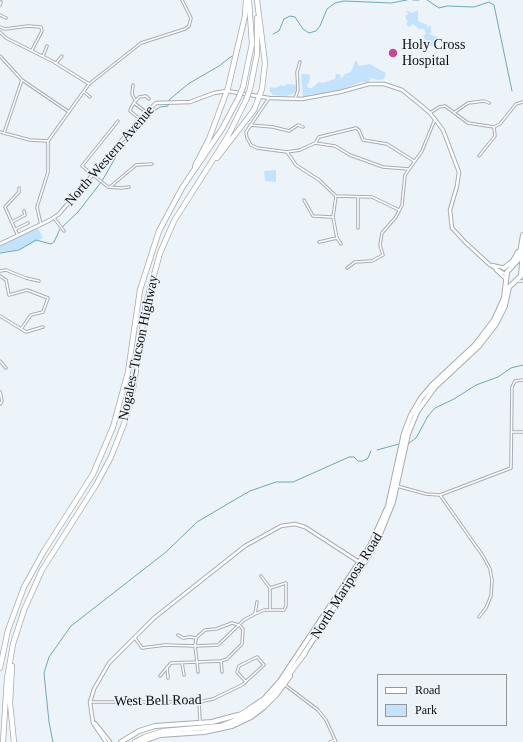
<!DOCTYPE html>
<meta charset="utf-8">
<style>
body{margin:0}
#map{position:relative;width:523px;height:742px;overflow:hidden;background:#ecf3f9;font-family:Georgia,serif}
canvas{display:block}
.legend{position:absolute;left:377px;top:674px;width:130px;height:52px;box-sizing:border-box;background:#ecf3f9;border:1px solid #93989c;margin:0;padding:5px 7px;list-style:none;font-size:12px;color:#0d0f11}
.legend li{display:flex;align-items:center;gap:8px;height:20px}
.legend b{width:20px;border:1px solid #93989c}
</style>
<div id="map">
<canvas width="523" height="742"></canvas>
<ul class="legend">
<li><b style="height:5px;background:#fff"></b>Road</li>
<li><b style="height:11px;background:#c3e2fc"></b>Park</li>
</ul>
</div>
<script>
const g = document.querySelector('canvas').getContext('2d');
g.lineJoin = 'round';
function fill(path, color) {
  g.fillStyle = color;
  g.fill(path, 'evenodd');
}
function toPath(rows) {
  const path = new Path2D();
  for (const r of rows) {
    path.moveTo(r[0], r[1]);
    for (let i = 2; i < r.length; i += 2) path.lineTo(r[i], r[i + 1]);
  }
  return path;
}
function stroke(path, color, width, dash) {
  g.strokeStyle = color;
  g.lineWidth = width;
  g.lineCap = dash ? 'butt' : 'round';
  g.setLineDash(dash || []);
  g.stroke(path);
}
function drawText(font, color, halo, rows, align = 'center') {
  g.font = font + ' Georgia,serif';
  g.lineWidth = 3;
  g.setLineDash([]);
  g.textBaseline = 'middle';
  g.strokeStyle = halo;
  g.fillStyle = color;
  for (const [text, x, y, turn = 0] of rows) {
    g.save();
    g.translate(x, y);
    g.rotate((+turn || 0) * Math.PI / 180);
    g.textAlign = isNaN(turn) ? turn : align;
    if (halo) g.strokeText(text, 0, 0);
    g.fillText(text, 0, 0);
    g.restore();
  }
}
fill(toPath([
 [406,10,412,13,418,10,418,21,427,25,428,29,429,26,431,26,431,32,429,34,437,37,438,41,432,46,429,46,427,41,423,37,426,33,424,29,419,29,413,24,409,27,406,24,408,22,405,16,408,14],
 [356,60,359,66,370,64,382,71,386,73,384,79,378,80,371,78,368,82,361,82,337,91,319,96,311,94,308,97,303,97,301,74,308,74,310,76,309,83,307,85,308,88,312,88,319,82,322,83,335,79,336,74,340,74,341,79,345,74,351,72],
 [288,84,297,85,297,93,286,96,273,95,269,90,271,87,275,88,281,85,284,86],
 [276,170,276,182,265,181,264,171],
 [38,228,43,238,21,249,0,252,0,246]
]), '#c3e2fc');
stroke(toPath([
 [413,0,419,0],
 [427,0,439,8,447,6,474,7,489,2,494,5,512,91],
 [273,34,279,31,284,19,290,16,295,17,303,29,309,33,316,31,320,26,327,9,335,3,344,1,391,3,407,0],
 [0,253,19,250,36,240,51,244,54,242,60,229,78,212,102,181,122,146,131,138,148,115,160,107,168,106,169,100,188,84,219,66,232,56],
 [408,444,416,438,428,416,435,408,454,399,476,385,498,377,511,368,523,365],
 [377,450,399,444],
 [53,742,49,722,44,673,49,657,71,626,166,552,197,522,236,499,250,491,276,482,293,482,349,457,354,457,358,461,363,461,368,458,371,451]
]), '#6ca9b6', 1);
const minor = toPath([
 [0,5,1,2],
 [0,15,6,18],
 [0,27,5,29,28,26,41,27,42,31,32,50],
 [0,32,6,38,54,62,89,84],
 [0,56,22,80,69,112],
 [43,56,47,46],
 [56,63,62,56],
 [133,85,132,94,135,100],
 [84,92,90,97],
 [269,98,246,132,247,138,251,145,257,148,287,152,296,165,319,180,336,196,372,197,399,210],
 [295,99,298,90,297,72,300,62],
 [134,103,139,97,146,96,149,99],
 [455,112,468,103,484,101,489,103],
 [430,113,439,107,445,106,468,123,494,127,500,124,516,104,523,102],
 [140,119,130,111,132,106,134,103,146,112],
 [118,121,82,166,108,187,121,188,129,187],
 [250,125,273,127,289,131,298,125,303,127],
 [0,132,30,140,48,141],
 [4,133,22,80],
 [315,143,319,137,356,128,359,130,363,140,387,144,414,161],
 [287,152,300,150,315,143,335,146,350,155,383,167,409,169],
 [479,156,495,136,494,127],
 [110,187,136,165,152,164],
 [336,196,333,217,337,238,341,244],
 [304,200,313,216,332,217],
 [54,218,64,231],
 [12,222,25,215,24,211],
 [41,225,37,207,48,172,48,141,89,84,141,43,185,29,189,26,191,18,182,0],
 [358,228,358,197],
 [16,229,28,223],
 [18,236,5,207,19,192,19,188],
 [319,242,337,238],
 [347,268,355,262,372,261,383,255,380,245,382,233,396,217,402,205,405,175,422,151,435,119],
 [0,271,6,270,26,278,39,281],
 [0,276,6,280,9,295,27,290,48,298,43,312,31,315,21,329],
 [517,281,523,281],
 [0,316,26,332,43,327],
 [0,361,6,368],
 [0,392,2,401,0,404],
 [512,432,523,432],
 [397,486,426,494,440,495,511,468,512,387,515,381,523,380],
 [440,495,483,556,490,569,492,580,491,596,486,608,479,617],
 [270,588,270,610],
 [255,614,264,610,284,610,286,606,286,583,270,588,261,576],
 [178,635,183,638,190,637,196,638],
 [135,638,142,648,165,645,195,646,218,645,244,620,255,614,257,602],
 [221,661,222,672],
 [182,663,184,675],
 [167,667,168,678],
 [160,676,171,663,197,662,221,661,227,659,242,644,243,629,239,625,232,623,216,629,205,630,196,638,195,646,197,662,198,672],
 [285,685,318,710,326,720,336,742],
 [90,702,199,702,213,699,242,685,264,665,257,657,239,666,237,672,246,682],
 [199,702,200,721],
 [330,742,335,740]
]);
const tertiary = toPath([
 [0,244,50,220,59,214,140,119,156,103,190,102,214,93,227,91,269,98,302,99,340,92,369,84,384,84,402,90,417,102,430,113,443,130,459,172,457,186,450,210,452,228,466,243,490,265,507,275],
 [492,265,505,268],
 [496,270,506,279],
 [95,723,110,742],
 [106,742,93,723,90,702,94,689,109,663,154,618,245,546,281,526,295,524,305,527,359,562]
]);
const trunk = toPath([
 [504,268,513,261,518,252],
 [303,655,368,557,380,534,393,502,408,434,417,412,435,387,479,346,496,324,505,306,509,287,521,276,523,250],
 [249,709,264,699,280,681,370,546,388,506,404,433,411,415,421,398,432,385,475,345,494,320,504,298,507,272,519,259,523,235],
 [121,742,139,731,155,726,212,722,238,715],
 [140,742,160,735,204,732,232,726,251,717,264,707,276,695,290,676]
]);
const motorway = toPath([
 [243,87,252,44,249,0],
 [250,89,257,54,257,18],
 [217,158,254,110,262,89,265,63,257,0],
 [195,166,209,139,228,88,245,16,246,0],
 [12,666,10,703,14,742],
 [0,668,8,630,24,587,44,551,93,474,113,427,128,372,140,290,159,231,182,188,222,129,239,97],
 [236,717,252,708],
 [3,742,7,679,13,644,24,610,42,570,96,485,111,457,124,424,133,389,146,304,160,253,174,221,228,136,246,100],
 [135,742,145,737,164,731,221,726,246,716,258,708,274,694,305,653]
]);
stroke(minor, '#a6acb2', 3.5);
stroke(tertiary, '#a6acb2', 4.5);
stroke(trunk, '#a6acb2', 6);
stroke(motorway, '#a6acb2', 6);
stroke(minor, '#fff', 1.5);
stroke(tertiary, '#fff', 2.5);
stroke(trunk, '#fff', 4);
stroke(motorway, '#fff', 4.5);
const motorwayBridge = toPath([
 [239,97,243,87],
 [246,100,250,89]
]);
stroke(motorwayBridge, '#a6acb2', 6, []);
stroke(motorwayBridge, '#fff', 4.5);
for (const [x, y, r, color] of [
 [393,53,5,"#c64793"]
]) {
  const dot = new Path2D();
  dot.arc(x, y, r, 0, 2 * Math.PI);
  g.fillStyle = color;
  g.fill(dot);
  stroke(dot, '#ecf3f9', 1.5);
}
drawText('14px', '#0d0f11', '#ecf3f9', [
 ["Holy Cross",402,45],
 ["Hospital",402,61]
], 'left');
drawText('14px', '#0d0f11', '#ecf3f9', [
 ["North Western Avenue",110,156,-49],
 ["Nogales–Tucson Highway",139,348,-78],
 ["North Mariposa Road",347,586,-58],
 ["West Bell Road",158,701,-1]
]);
</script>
